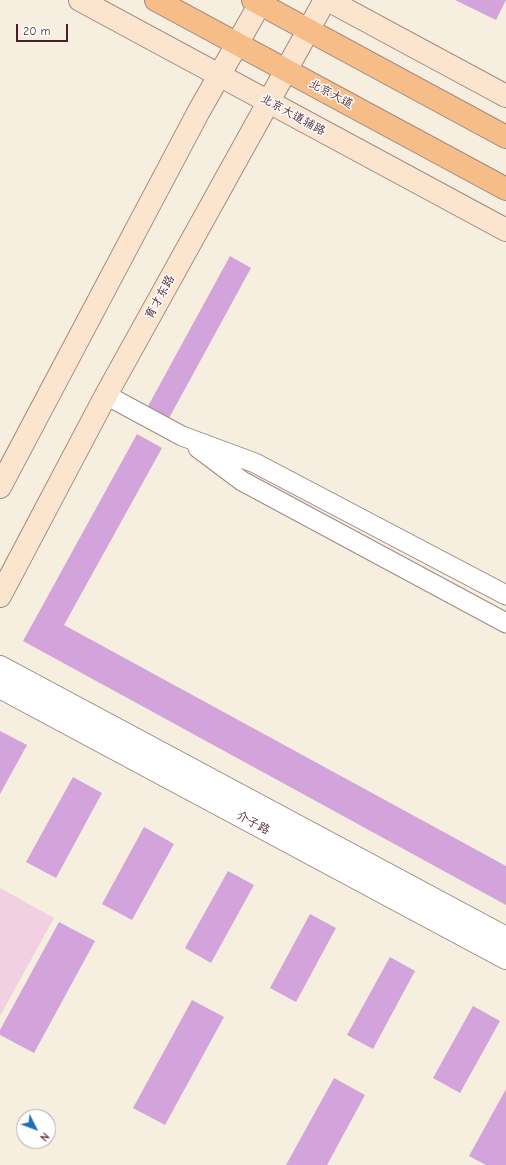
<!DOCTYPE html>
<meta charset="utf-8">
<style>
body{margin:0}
#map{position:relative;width:506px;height:1165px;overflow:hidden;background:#f6efdf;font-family:"Comic Neue",sans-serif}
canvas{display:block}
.north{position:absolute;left:16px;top:1109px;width:40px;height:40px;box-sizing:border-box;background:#fff;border:1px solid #b7a5aa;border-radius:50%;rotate:132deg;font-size:11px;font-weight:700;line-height:16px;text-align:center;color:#4a1f2b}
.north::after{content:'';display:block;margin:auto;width:14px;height:18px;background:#1f6fb2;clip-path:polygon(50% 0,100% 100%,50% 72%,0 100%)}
.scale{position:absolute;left:16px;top:24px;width:52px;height:18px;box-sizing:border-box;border:2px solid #4a1f2b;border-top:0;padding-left:5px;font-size:12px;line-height:14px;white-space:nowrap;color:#4a1f2b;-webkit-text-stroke:3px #fff;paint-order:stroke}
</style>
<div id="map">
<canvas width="506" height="1165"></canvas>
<div class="north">N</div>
<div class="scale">20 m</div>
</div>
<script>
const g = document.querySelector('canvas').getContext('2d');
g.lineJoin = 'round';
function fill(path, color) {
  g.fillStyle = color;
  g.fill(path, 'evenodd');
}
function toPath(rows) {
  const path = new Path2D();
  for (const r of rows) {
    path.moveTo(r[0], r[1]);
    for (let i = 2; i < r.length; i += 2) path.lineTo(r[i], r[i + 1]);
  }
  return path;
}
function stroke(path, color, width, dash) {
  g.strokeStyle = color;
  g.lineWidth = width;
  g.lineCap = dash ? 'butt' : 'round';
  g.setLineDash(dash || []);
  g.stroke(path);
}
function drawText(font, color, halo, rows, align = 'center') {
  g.font = font + ' "Comic Neue","LXGW WenKai TC",sans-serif';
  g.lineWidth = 3;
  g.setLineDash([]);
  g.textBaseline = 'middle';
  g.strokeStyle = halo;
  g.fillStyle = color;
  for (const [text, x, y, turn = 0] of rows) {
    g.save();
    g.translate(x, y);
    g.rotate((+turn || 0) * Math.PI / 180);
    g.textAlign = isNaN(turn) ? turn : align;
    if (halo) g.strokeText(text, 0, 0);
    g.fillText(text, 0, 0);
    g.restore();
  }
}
fill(toPath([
 [0,888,54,918,0,1016]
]), '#f1d0e2');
fill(toPath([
 [455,0,506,0,496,20],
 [230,256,251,268,168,420,147,408],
 [137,434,162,448,64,625,506,866,506,905,23,641],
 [0,731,27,745,0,794],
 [73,777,102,793,56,878,26,862],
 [144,827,174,844,132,920,102,904],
 [228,871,254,885,211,963,185,948],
 [310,914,336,928,296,1002,270,988],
 [59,922,95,941,34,1053,0,1035,0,1030],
 [390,957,415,971,373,1049,347,1035],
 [192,1000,224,1017,165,1125,133,1108],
 [473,1006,500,1021,460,1093,433,1078],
 [334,1078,365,1095,327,1165,286,1165],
 [506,1089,506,1165,486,1165,469,1156]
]), '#d2a4db');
const minor = toPath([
 [106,395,182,436,255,463,506,595],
 [198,448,242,481,506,623]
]);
const tertiary = toPath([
 [0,667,506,938],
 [0,687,506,958]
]);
const secondary = toPath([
 [80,0,506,230],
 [328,0,506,96],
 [0,487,199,111,262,0],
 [0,596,106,395,325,0]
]);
const primary = toPath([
 [156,0,506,189],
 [253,0,506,137]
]);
stroke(minor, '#a08785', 21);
stroke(tertiary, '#a08785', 24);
stroke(secondary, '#a08785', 24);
stroke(primary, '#a08785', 24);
stroke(minor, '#fff', 19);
stroke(tertiary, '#fff', 22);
stroke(secondary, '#fce5cf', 22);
stroke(primary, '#f7bd88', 22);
drawText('12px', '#4a1f2b', '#fff', [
 ["北京大道",331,94,28],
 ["北京大道辅路",293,115,29],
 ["育才东路",160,297,-61],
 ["介子路",253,823,28]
]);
</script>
